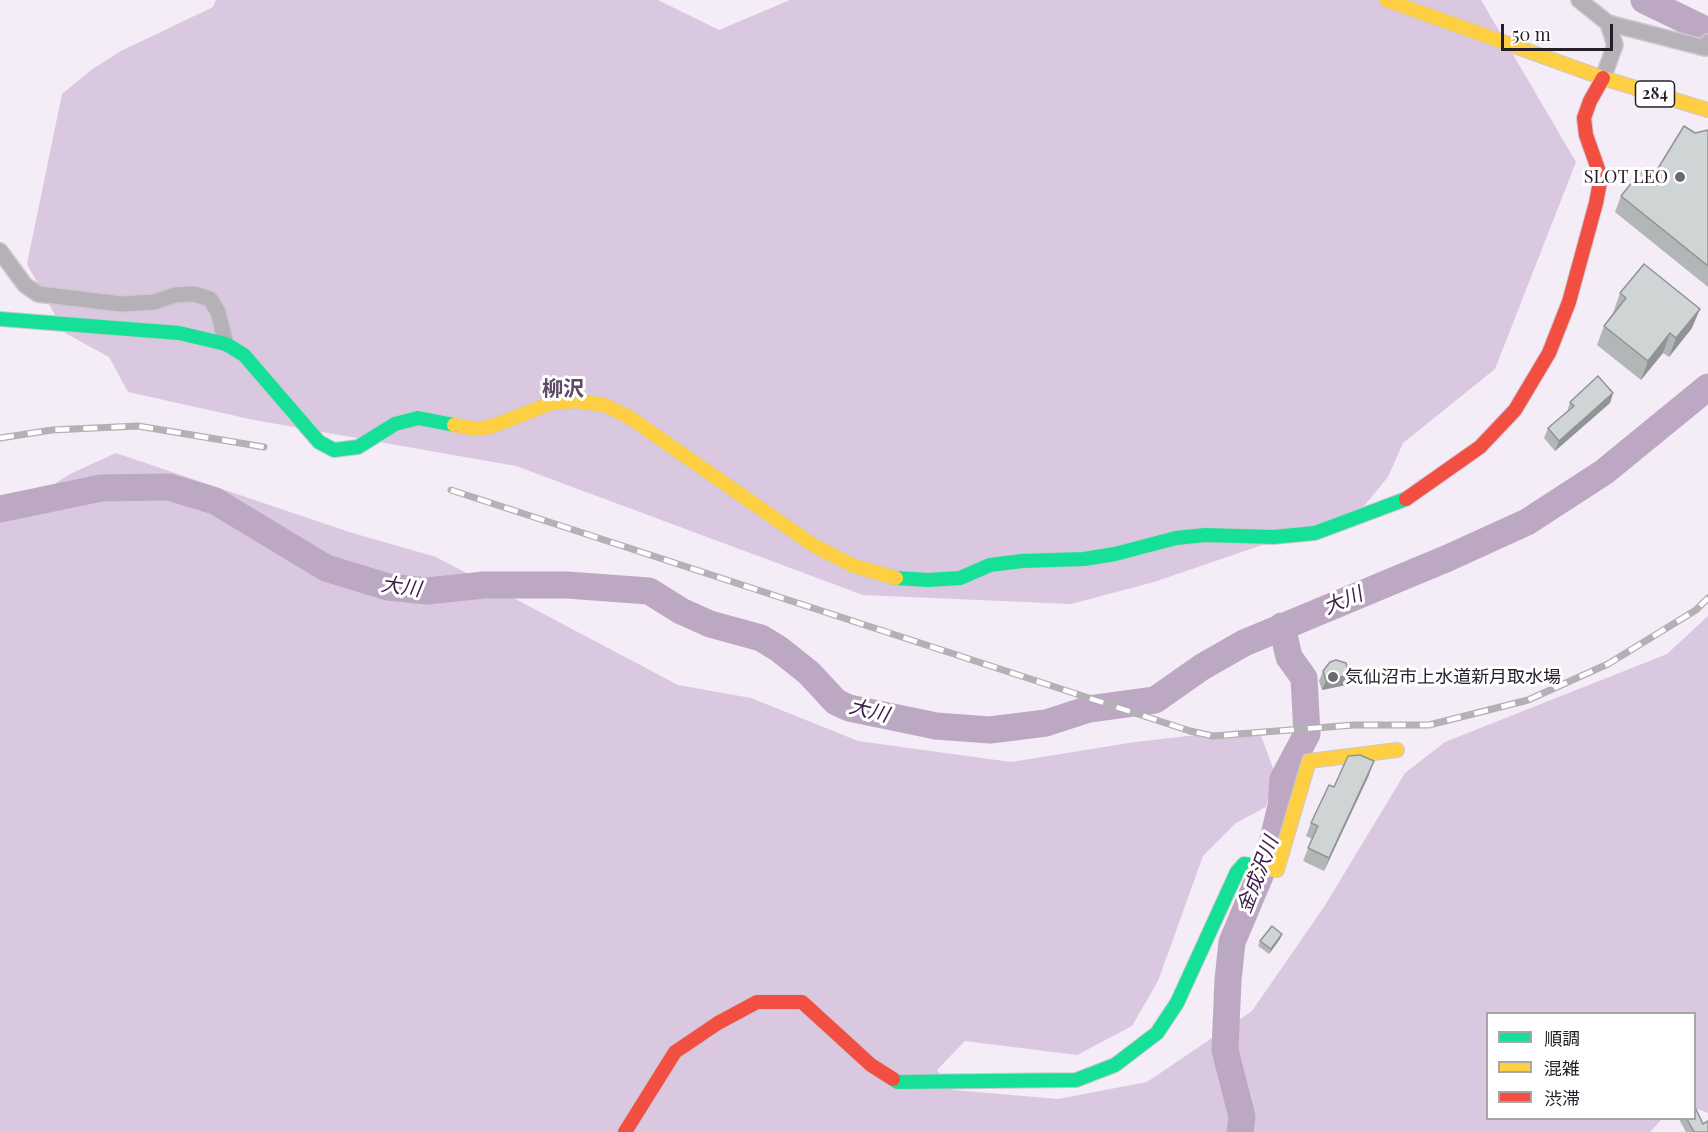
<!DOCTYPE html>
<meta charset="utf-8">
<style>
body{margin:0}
#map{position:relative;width:1708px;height:1132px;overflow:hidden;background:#f4ecf7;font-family:"Playfair Display","Noto Sans JP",serif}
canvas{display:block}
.legend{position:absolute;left:1486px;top:1012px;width:210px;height:108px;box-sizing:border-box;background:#fff;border:2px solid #a8a5a9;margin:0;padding:8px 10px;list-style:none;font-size:18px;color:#261e29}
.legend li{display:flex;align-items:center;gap:12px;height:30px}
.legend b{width:30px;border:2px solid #a8a5a9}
.scale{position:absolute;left:1501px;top:24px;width:112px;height:27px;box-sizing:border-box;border:3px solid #261e29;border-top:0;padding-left:8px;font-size:18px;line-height:21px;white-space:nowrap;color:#261e29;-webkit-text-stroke:4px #fff;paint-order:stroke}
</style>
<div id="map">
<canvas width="1708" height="1132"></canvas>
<ul class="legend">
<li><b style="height:8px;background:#16e098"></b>順調</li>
<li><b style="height:8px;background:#ffcf43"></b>混雑</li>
<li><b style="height:8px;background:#f24e42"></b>渋滞</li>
</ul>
<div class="scale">50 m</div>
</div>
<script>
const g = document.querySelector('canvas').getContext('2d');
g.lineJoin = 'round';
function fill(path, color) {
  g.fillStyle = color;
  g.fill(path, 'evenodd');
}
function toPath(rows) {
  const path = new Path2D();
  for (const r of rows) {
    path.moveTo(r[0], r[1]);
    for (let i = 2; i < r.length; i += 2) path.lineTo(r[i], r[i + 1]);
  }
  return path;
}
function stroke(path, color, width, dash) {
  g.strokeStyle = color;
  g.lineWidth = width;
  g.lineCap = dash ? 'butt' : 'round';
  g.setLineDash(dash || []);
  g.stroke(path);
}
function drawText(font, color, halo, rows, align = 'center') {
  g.font = font + ' "Playfair Display","Noto Sans JP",serif';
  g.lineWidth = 6;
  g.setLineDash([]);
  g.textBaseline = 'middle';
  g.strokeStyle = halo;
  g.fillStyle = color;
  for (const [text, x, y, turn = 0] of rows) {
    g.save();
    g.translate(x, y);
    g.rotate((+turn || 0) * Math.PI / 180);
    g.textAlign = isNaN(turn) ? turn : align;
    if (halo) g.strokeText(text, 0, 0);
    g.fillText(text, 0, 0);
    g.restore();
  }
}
fill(toPath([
 [216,0,658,0,719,30,790,0,1481,0,1576,162,1495,369,1403,443,1388,477,1359,512,1154,582,1071,604,863,595,516,466,254,420,128,392,109,357,65,333,27,264,62,94,91,70,121,51,213,7],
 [116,453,349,532,436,557,678,685,751,698,858,741,1011,762,1135,742,1241,730,1259,730,1274,771,1266,807,1236,823,1203,856,1158,981,1132,1026,1077,1055,965,1041,937,1070,953,1090,1058,1099,1147,1082,1252,1011,1324,907,1405,773,1445,742,1667,654,1708,616,1708,1113,1695,1108,1694,1014,1488,1014,1488,1118,1662,1119,1650,1132,0,1132,0,517,72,473]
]), '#dac8e0');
stroke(toPath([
 [1644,0,1708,31],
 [0,509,101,488,169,487,215,501,326,568,388,587,427,591,484,585,567,585,649,591,681,611,710,624,761,638,779,649,809,673,836,702,849,708,936,726,990,730,1046,723,1089,709,1155,700,1202,667,1244,643,1448,558,1527,522,1604,472,1708,387],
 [1240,1132,1242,1117,1225,1050,1228,980,1232,942,1270,852,1281,806,1283,779,1307,734,1304,678,1289,657,1282,626]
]), '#bca8c2', 27);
const street = toPath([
 [1579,0,1608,23,1615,45,1603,78],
 [1608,23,1705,48,1708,42],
 [0,251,25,285,38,294,121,304,155,302,175,295,194,294,210,299,218,312,226,344]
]);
const fast = toPath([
 [0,319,179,333,226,344,244,355,319,442,334,450,358,447,395,424,418,418,454,425],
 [896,578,928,580,960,578,990,565,1022,561,1084,559,1115,554,1176,538,1205,535,1273,537,1315,533,1406,499],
 [893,1079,897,1082,1076,1080,1115,1065,1157,1033,1177,1003,1237,872,1244,864,1255,866]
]);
const slow = toPath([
 [1386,0,1603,78,1708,110],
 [454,425,477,429,493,426,552,403,576,401,604,405,629,417,813,545,854,566,896,578],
 [1255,866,1277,870,1309,761,1397,750]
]);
const jam = toPath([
 [1406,499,1480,447,1515,410,1549,353,1569,302,1596,203,1600,182,1598,169,1586,135,1584,118,1590,101,1603,78],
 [625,1132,675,1052,718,1023,757,1002,802,1002,871,1065,893,1079]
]);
stroke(street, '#cec8d1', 18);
stroke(fast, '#cec8d1', 16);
stroke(slow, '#cec8d1', 16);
stroke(jam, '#cec8d1', 16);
stroke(street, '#b6b1b7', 15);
stroke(fast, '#16e098', 14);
stroke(slow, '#ffcf43', 14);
stroke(jam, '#f24e42', 14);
const rail = toPath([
 [0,438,52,430,138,426,264,447],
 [451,490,1190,731,1213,736,1354,725,1429,725,1528,700,1608,664,1696,610,1708,598]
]);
stroke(rail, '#b4b0b6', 7);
stroke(rail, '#fff', 4.5, [14]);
fill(toPath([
 [1708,130,1708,287,1615,212,1621,196,1652,178,1695,133],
 [1620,293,1692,328,1669,357,1663,353,1641,380,1597,345,1604,326,1613,313],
 [1613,393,1610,403,1555,451,1544,438,1548,428,1567,412,1570,402],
 [1323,671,1346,685,1322,690,1319,681],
 [1369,775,1324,871,1303,861,1312,839,1306,836,1311,823,1334,787],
 [1280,939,1269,954,1258,946,1260,941],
 [1679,1119,1695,1119,1703,1124,1708,1132,1686,1132]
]), '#b2b6b6');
fill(toPath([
 [1700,309,1692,328,1669,357,1676,338],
 [1670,333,1663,353,1641,380,1648,361],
 [1613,393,1610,403,1555,451,1559,441],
 [1349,675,1346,685,1322,690,1326,680],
 [1374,761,1369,775,1324,871,1329,858],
 [1282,934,1280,939,1269,954,1271,949]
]), '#919494');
const building = toPath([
 [1684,126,1695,133,1708,130,1708,266,1621,196,1642,170,1652,178,1684,126],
 [1644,264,1700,309,1676,338,1670,333,1648,361,1604,326,1626,298,1620,293,1644,264],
 [1598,376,1613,393,1559,441,1548,428,1574,406,1570,402,1598,376],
 [1336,660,1346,663,1349,675,1326,680,1323,671,1330,662,1336,660],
 [1360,755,1374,761,1329,858,1308,848,1318,826,1311,823,1329,785,1334,787,1348,756,1360,755],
 [1272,926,1282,934,1271,949,1260,941,1272,926],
 [1695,1107,1703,1124,1708,1121,1708,1132,1694,1132,1687,1119,1695,1119,1695,1107]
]);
fill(building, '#cfd4d4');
stroke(building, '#919494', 1.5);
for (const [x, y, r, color] of [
 [1680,177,6,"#6e6671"],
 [1333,677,6,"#6e6671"]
]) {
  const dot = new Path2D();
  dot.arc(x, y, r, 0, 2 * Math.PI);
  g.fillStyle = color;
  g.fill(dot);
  stroke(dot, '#fff', 2);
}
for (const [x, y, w] of [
 [1655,94,39]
]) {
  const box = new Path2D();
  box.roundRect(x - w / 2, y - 13, w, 26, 4.5);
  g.fillStyle = '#fff';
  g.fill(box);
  stroke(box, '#261e29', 1.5);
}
drawText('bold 16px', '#261e29', null, [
 ["284",1655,94]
]);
drawText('18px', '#261e29', '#fff', [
 ["SLOT LEO",1668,177],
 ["気仙沼市上水道新月取水場",1345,677,"left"]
], 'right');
drawText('italic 20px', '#3d1b47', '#fff', [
 ["大川",401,587,8],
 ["大川",1343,601,-23],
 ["大川",869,711,14],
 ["金成沢川",1258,875,-69]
]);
drawText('bold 21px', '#5e4a64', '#fff', [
 ["柳沢",563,389]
]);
</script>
